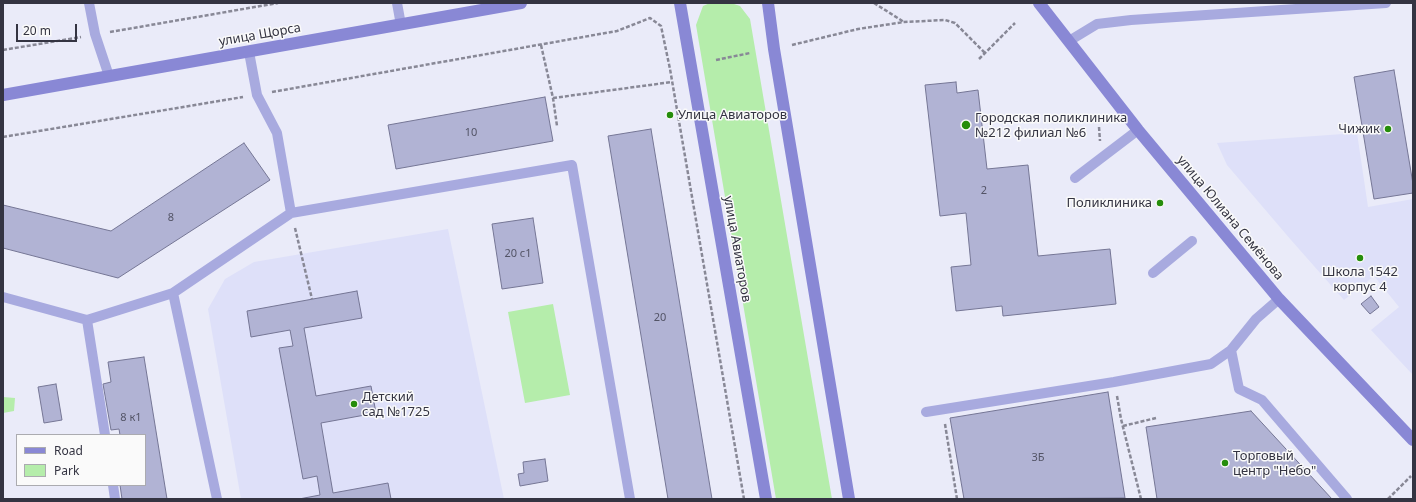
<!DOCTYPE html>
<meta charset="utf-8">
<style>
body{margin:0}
#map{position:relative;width:1416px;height:502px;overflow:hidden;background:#eaebf9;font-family:"Noto Sans",sans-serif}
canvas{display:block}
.frame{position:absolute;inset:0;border:4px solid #343442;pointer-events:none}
.legend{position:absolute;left:16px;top:434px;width:130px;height:52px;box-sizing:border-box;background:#fafafa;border:1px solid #ababb0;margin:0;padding:5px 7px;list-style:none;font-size:12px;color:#343442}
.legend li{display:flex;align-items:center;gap:8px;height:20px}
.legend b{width:20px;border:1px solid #ababb0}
.scale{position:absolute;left:16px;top:24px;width:61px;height:18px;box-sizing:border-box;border:2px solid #343442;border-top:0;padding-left:5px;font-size:12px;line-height:14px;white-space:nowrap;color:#343442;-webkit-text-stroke:3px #fafafa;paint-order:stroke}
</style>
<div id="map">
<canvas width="1416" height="502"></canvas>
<div class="frame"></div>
<ul class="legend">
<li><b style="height:5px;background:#8988d5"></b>Road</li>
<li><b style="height:11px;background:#b5edab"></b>Park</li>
</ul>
<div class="scale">20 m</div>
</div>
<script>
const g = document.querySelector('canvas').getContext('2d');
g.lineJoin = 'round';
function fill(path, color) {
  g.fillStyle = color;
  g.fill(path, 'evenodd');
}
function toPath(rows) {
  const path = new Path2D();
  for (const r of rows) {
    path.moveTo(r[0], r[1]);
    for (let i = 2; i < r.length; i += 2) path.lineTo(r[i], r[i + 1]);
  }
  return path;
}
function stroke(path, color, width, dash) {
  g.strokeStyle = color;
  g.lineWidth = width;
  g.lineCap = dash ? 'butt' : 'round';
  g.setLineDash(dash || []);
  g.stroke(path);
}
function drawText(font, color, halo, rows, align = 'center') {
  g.font = font + ' "Noto Sans",sans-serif';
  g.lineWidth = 3;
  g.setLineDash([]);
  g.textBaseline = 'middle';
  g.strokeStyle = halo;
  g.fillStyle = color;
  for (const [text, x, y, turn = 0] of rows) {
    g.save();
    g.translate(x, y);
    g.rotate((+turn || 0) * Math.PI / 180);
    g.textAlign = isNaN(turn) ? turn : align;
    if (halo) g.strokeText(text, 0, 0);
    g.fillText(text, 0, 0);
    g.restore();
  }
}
fill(toPath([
 [1357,133,1368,207,1413,199,1413,375,1371,330,1399,307,1374,276,1344,300,1291,240,1227,165,1217,143],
 [448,229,504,499,241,499,208,309,225,279,254,262]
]), '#dee0f9');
fill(toPath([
 [710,3,731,3,740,6,750,19,832,499,776,499,696,25,703,6],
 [553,304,570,395,525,403,508,312],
 [3,397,15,398,14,411,3,413]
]), '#b5edab');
const building = toPath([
 [1394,70,1413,184,1413,193,1374,199,1354,77,1394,70],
 [956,82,957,93,978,90,987,169,1028,165,1038,256,1110,249,1116,304,1003,316,1002,306,956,311,951,267,971,265,966,213,940,216,925,85,956,82],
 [545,97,553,141,396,169,388,125,545,97],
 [651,129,712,499,668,499,608,136,651,129],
 [244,143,270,180,118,278,3,248,3,205,111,231,244,143],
 [533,218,543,283,502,289,492,224,533,218],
 [357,291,362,318,304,328,316,396,371,386,376,413,321,423,333,493,388,483,391,499,299,499,320,495,317,476,303,479,279,348,293,346,290,330,251,337,247,311,357,291],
 [1371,296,1379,307,1370,314,1361,304,1371,296],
 [144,357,167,499,122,499,120,485,145,485,145,435,120,435,119,429,111,430,103,384,111,382,108,362,144,357],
 [56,384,62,420,44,423,38,387,56,384],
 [1108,392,1125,498,964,499,950,418,1108,392],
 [1251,411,1332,499,1157,499,1146,427,1251,411],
 [545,459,548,481,520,486,518,474,524,473,523,462,545,459]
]);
fill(building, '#b1b3d4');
stroke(building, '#757695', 1);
stroke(toPath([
 [874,3,904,22],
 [110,32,278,3],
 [541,45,553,98,557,126],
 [792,45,858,29,904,22,945,20,955,23,985,53],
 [3,50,81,37],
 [979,59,1015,23],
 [716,60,750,53],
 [272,92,617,31,650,18,661,26,670,69,744,499],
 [553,98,672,82],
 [1099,127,1100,141],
 [3,137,243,97],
 [295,228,312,299],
 [1117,396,1121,419,1141,499],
 [945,424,957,499],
 [1123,426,1156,418],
 [1388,499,1411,476]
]), '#888896', 2.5, [4, 2]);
stroke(toPath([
 [89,3,95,34,109,76],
 [397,3,401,25],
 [1069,41,1097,24,1131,20,1386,3],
 [249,52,257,95,277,133,291,213,572,165,630,499],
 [1075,178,1138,130],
 [1153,273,1192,241],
 [173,293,217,499],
 [3,297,87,320,173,293,291,213],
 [87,320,105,435],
 [1231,350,1239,389,1262,400,1347,499],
 [926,412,1114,382,1211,364,1231,350,1256,319,1279,299],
 [113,485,115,499]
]), '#a8aadf', 10);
stroke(toPath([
 [680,3,766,499],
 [768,3,774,49,849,499],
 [1039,3,1138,130,1279,299,1413,440],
 [3,95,521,3]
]), '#8988d5', 12);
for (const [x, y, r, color] of [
 [670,115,4,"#258d0b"],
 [966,125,5,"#258d0b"],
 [1388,129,4,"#258d0b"],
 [1160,203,4,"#258d0b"],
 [1360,258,4,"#258d0b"],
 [354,404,4,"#258d0b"],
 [1225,463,4,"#258d0b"]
]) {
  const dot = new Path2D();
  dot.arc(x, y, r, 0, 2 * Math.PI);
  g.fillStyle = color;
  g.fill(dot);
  stroke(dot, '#fafafa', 1.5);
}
drawText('11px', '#535466', null, [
 ["10",471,133],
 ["2",984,191],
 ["8",171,218],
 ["20 с1",518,254],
 ["20",660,318],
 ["8 к1",131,418],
 ["3Б",1038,458]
]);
drawText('13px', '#343442', '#fafafa', [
 ["улица Щорса",260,35,-10],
 ["улица Юлиана Семёнова",1230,218,50],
 ["улица Авиаторов",737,249,80]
]);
drawText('13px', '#343442', '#fafafa', [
 ["Улица Авиаторов",678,115],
 ["Городская поликлиника",975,118],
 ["№212 филиал №6",975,133],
 ["Чижик",1380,129,"right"],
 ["Поликлиника",1152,203,"right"],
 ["Школа 1542",1360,272,"center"],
 ["корпус 4",1360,287,"center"],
 ["Детский",362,397],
 ["сад №1725",362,412],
 ["Торговый",1233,456],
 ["центр \"Небо\"",1233,471]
], 'left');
</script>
